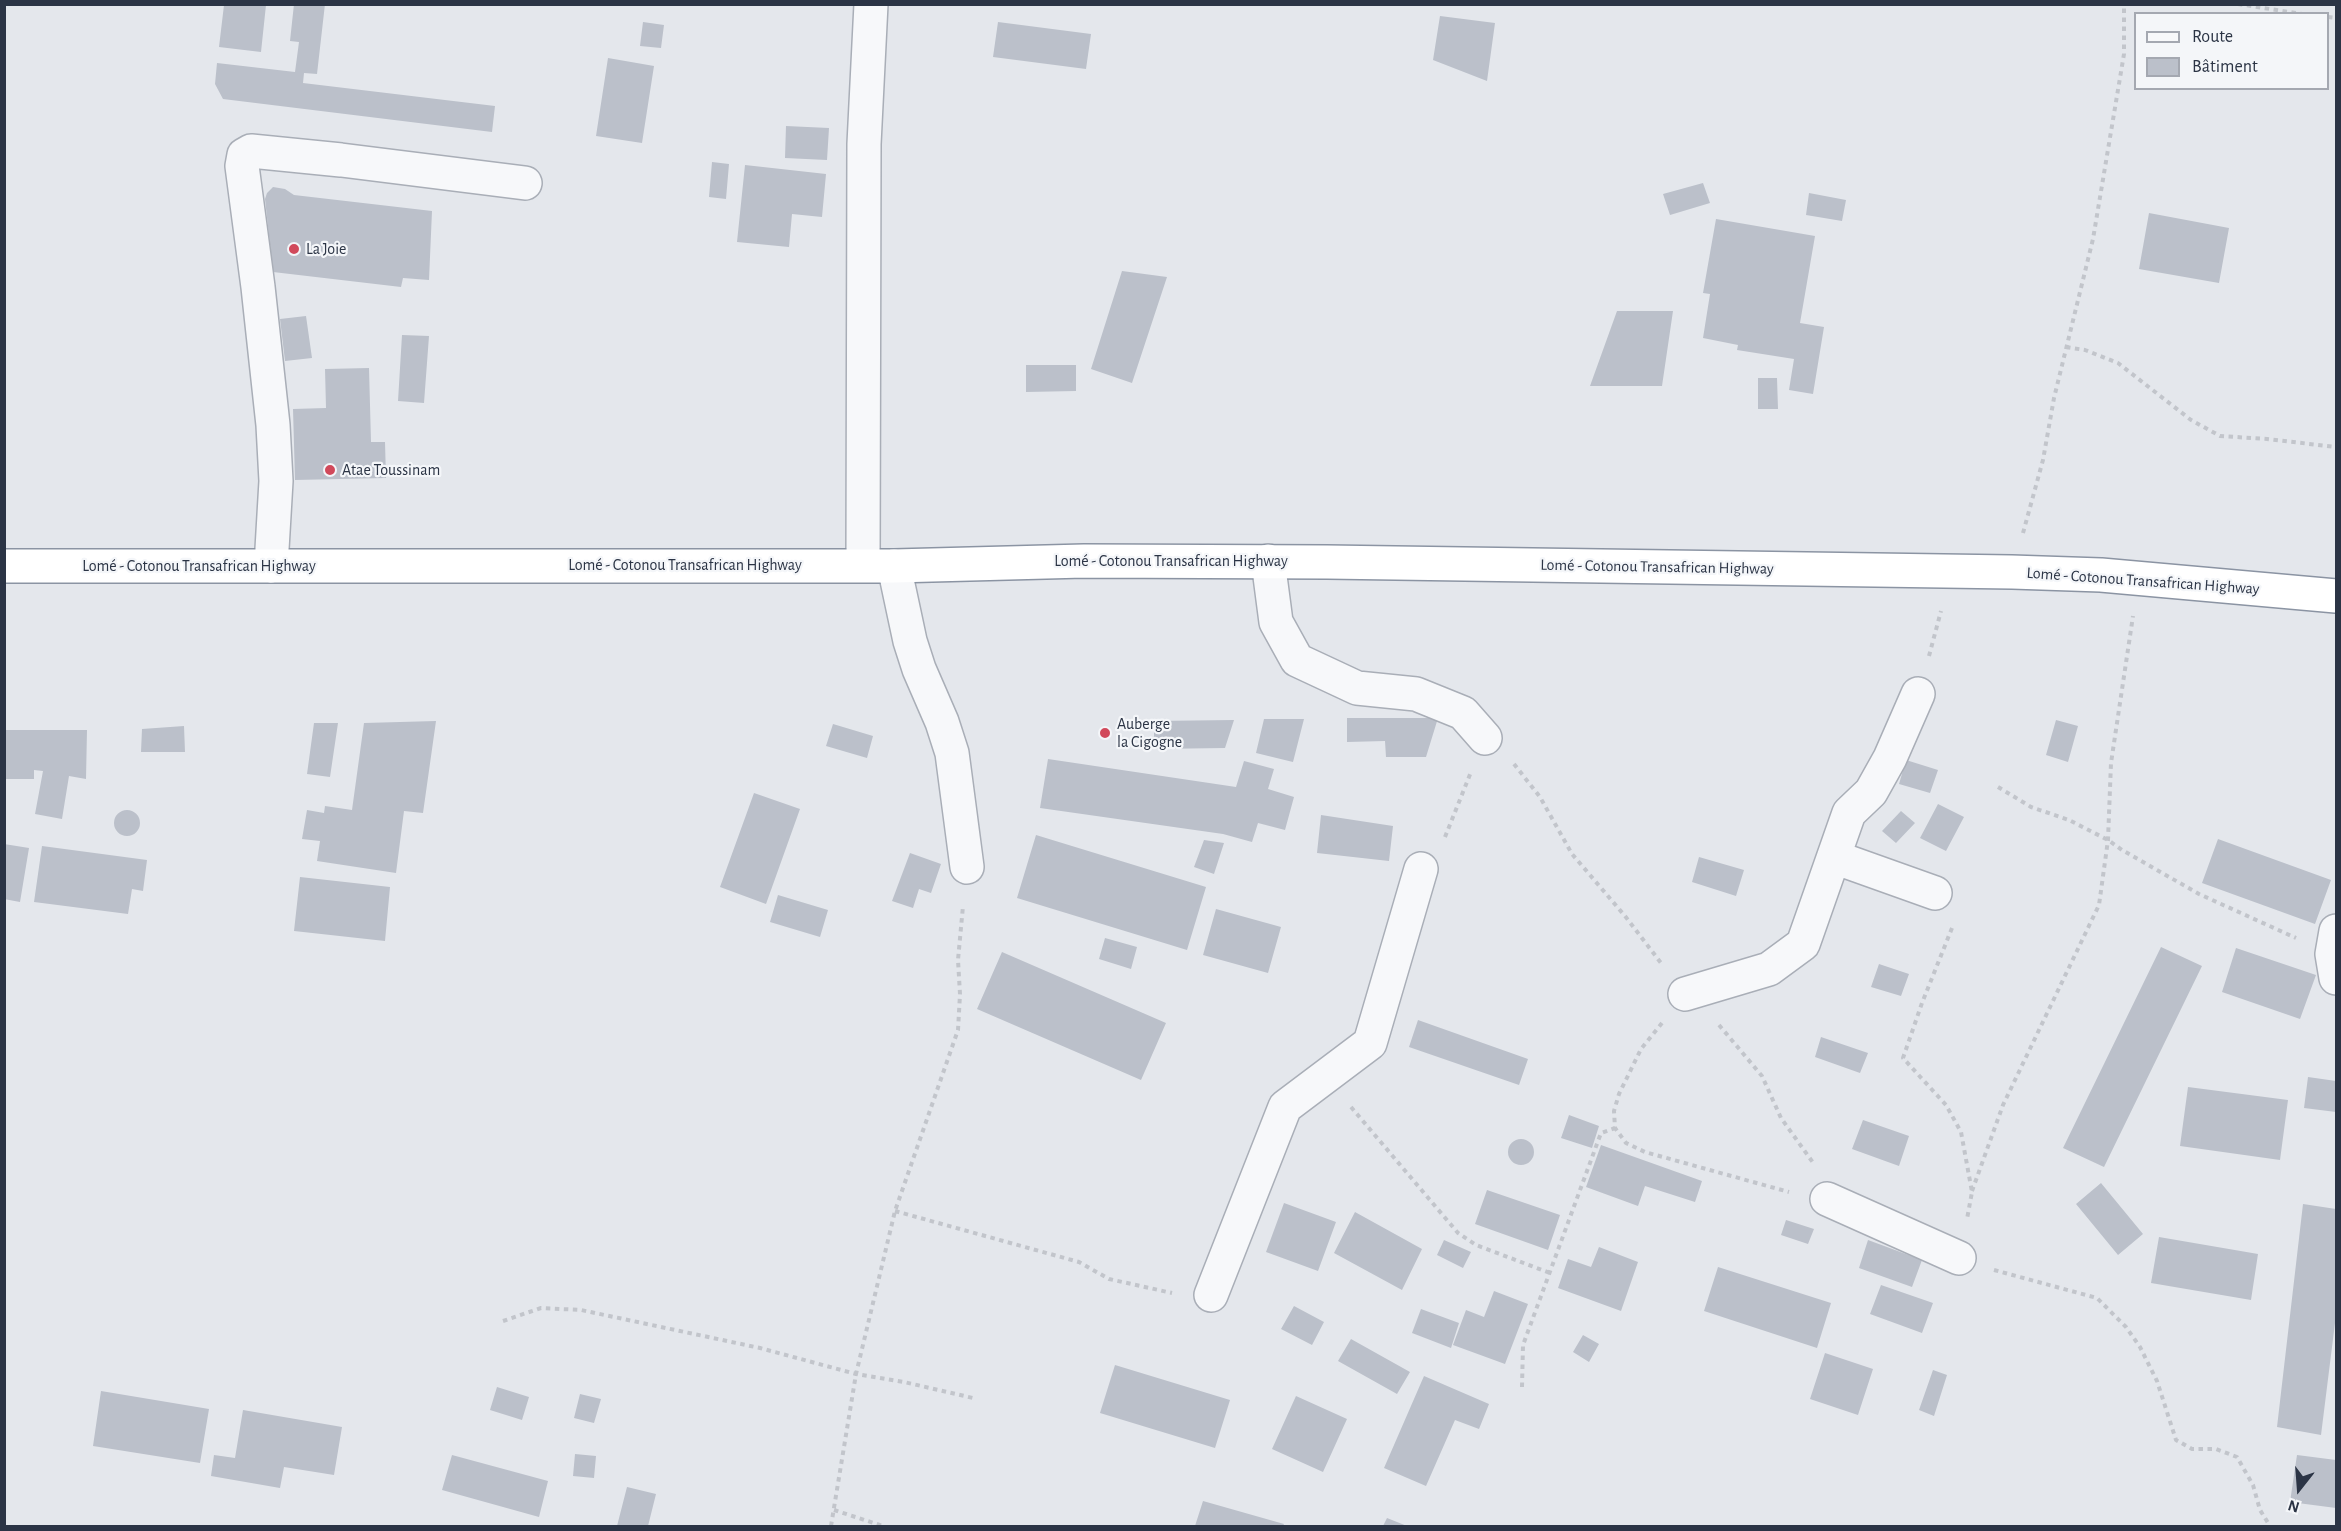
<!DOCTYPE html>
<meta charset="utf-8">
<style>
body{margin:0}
#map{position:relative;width:2341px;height:1531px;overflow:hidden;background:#e4e7ec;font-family:"Alegreya Sans",sans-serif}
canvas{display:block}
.frame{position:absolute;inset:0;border:6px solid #2b3445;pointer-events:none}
.legend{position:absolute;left:2134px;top:12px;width:195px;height:78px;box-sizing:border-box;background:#f4f6f9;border:2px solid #a4a8b1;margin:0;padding:8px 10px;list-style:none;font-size:18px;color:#2b3445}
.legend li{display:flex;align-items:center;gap:12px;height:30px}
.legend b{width:30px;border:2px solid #a4a8b1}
.north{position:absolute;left:2269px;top:1459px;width:60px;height:60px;-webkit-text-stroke:4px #f4f6f9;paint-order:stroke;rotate:197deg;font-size:16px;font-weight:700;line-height:24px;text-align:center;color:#2b3445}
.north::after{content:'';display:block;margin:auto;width:21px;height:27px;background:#2b3445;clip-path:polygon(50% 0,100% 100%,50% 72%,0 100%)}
</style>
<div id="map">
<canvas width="2341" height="1531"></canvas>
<div class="frame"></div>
<ul class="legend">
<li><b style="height:8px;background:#f7f8fa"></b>Route</li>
<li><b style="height:16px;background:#bbc0ca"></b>Bâtiment</li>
</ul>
<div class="north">N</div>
</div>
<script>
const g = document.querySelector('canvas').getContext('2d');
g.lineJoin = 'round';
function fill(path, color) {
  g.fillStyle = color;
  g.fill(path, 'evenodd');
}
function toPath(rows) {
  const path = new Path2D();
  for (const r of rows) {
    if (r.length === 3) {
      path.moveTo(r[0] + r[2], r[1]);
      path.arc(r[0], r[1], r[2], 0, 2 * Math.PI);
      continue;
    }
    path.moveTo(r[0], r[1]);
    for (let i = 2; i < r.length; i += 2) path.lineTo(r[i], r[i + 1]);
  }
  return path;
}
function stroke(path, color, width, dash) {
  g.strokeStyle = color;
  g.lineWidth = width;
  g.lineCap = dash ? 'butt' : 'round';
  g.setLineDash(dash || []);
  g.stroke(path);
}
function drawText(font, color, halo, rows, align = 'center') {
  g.font = font + ' "Alegreya Sans",sans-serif';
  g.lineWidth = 4.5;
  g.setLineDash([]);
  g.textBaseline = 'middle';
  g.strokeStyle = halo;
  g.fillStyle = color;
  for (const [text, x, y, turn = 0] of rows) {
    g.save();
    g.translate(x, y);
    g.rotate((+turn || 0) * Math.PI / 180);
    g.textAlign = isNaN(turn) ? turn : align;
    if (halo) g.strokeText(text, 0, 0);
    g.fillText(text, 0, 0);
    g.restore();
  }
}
fill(toPath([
 [294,4,325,4,317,74,304,73,303,83,495,106,492,132,223,99,215,84,217,63,295,72,299,42,290,41],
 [224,5,266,5,261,52,219,47],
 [1440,16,1495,23,1487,81,1433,60],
 [643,22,664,25,661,48,640,46],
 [998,22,1091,34,1086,69,993,57],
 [608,58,654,66,642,143,596,136],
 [786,126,829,128,827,160,785,158],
 [712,162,729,164,726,199,709,197],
 [745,165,826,174,822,217,792,214,789,247,737,242],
 [1703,183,1710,203,1670,215,1663,194],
 [273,187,285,189,294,195,432,211,429,280,403,278,401,287,273,272,265,199,267,193],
 [1809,193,1846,200,1842,221,1806,215],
 [2149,213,2229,228,2219,283,2139,269],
 [1716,219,1815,236,1800,323,1824,327,1813,394,1789,390,1794,359,1737,350,1738,345,1703,338,1710,294,1703,293],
 [1122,271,1167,277,1132,383,1091,369],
 [1617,311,1673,311,1662,386,1590,386],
 [306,316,312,358,285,361,280,319],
 [402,335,429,336,424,403,398,401],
 [1026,365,1076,365,1076,391,1026,392],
 [369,368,371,442,385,442,386,478,295,480,293,409,326,408,325,369],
 [1758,378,1777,378,1778,409,1758,409],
 [1347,718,1438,718,1426,757,1386,757,1385,741,1347,742],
 [1264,719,1304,719,1293,762,1256,753],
 [1234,720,1225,748,1154,749,1154,721],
 [2056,720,2078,726,2068,762,2046,755],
 [436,721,423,813,404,811,396,873,317,861,320,841,302,839,307,810,324,813,325,806,352,810,364,723],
 [314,723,338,723,330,777,307,774],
 [833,724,873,736,867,758,826,746],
 [184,726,185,752,141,752,142,729],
 [6,730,87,730,86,779,69,776,62,819,35,814,43,771,34,770,34,779,6,779],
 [1048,759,1236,787,1244,761,1274,769,1268,789,1294,797,1285,830,1258,823,1252,842,1223,834,1040,808],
 [1906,760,1938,770,1930,793,1899,784],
 [754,793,800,809,766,904,720,887],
 [1938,804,1964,817,1946,851,1920,838],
 [127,823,13],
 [1901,811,1915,823,1896,843,1882,831],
 [1321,815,1393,826,1389,861,1317,853],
 [1036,835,1206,887,1187,950,1017,898],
 [2218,839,2331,880,2315,924,2202,883],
 [1204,840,1224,843,1214,874,1194,867],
 [4,844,29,848,20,902,4,899],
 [42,846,147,860,143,891,132,889,128,914,34,902],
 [910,853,941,864,931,893,919,889,913,908,892,901],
 [1699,857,1744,870,1736,896,1692,882],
 [300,877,390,887,385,941,294,931],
 [778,895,828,910,820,937,770,922],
 [1216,909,1281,927,1268,973,1203,955],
 [1105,938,1137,947,1131,969,1099,959],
 [2161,947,2202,966,2104,1167,2063,1148],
 [2236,948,2316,975,2300,1019,2222,992],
 [1002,952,1166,1023,1141,1080,977,1009],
 [1879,964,1909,974,1901,996,1871,987],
 [1418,1020,1528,1059,1519,1085,1409,1047],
 [1821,1037,1868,1053,1860,1073,1815,1057],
 [2308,1077,2336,1081,2336,1112,2304,1108],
 [2188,1087,2288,1100,2280,1160,2180,1146],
 [1569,1115,1599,1126,1592,1148,1561,1138],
 [1863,1120,1909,1136,1899,1166,1852,1149],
 [1521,1152,13],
 [1601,1145,1702,1181,1695,1202,1645,1186,1638,1206,1586,1187],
 [2101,1183,2143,1234,2118,1255,2076,1204],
 [1487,1190,1560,1215,1548,1250,1475,1224],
 [1284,1203,1336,1222,1318,1271,1266,1252],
 [2303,1204,2336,1209,2336,1315,2321,1435,2277,1427],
 [1355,1212,1422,1249,1402,1290,1334,1253],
 [1786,1220,1814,1229,1808,1244,1781,1235],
 [2159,1237,2258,1254,2251,1300,2151,1283],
 [1444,1240,1471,1252,1463,1268,1437,1255],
 [1868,1240,1922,1260,1912,1287,1859,1268],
 [1599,1247,1638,1262,1621,1311,1558,1288,1568,1259,1591,1267],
 [1718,1267,1831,1303,1817,1348,1704,1311],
 [1881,1285,1933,1303,1922,1333,1870,1314],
 [1494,1291,1528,1304,1505,1364,1453,1345,1466,1310,1484,1317],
 [1294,1306,1324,1322,1312,1345,1281,1329],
 [1421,1309,1459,1323,1451,1348,1412,1333],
 [1583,1335,1599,1344,1589,1362,1573,1352],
 [1351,1339,1410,1372,1397,1394,1338,1361],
 [1825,1353,1873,1369,1858,1415,1810,1399],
 [1115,1365,1230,1400,1215,1448,1100,1413],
 [1933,1370,1947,1375,1934,1416,1919,1410],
 [1424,1376,1489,1404,1479,1429,1455,1420,1426,1486,1384,1468],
 [497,1387,529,1397,522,1420,490,1410],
 [101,1391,209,1409,200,1463,93,1446],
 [580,1394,601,1399,594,1423,574,1418],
 [1296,1396,1347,1419,1323,1472,1272,1449],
 [243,1410,342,1427,334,1475,284,1467,280,1488,211,1476,214,1455,235,1458],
 [575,1454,596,1456,594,1478,573,1476],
 [452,1455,548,1481,539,1517,442,1490],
 [2297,1455,2336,1460,2336,1508,2290,1502],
 [627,1487,656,1494,648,1526,617,1526],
 [1203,1501,1284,1524,1283,1526,1195,1526],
 [1387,1518,1407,1526,1383,1526]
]), '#bbc0ca');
const minor = toPath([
 [1268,561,1276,622,1297,660,1357,688,1416,694,1463,713,1485,738],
 [863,565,864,144,871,4],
 [271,566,276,481,273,425,258,287,242,166,244,155,251,151,341,160,525,183],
 [894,566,910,641,919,669,942,722,952,753,967,867],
 [1834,857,1935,893],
 [2336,931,2332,954,2336,978],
 [1685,994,1769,969,1803,944,1849,813,1871,792,1890,758,1918,694],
 [1827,1199,1959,1258],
 [1211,1295,1285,1107,1370,1043,1421,869]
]);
const trunk = toPath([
 [4,566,894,566,1084,561,1327,562,2012,572,2101,575,2336,596]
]);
stroke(minor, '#a9aeb7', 36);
stroke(trunk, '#8b94a3', 36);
stroke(toPath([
 [2238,4,2302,14],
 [2328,17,2336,18],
 [2066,347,2085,350,2118,363,2191,420,2220,436,2267,439,2336,447],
 [2023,533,2043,460,2054,398,2093,239,2124,54,2124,4],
 [1929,656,1941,611],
 [1514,764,1540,797,1572,854,1625,916,1661,963],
 [1998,787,2031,807,2069,820,2108,840,2122,850,2199,894,2296,938],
 [1445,837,1471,772],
 [1952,928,1922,1003,1903,1058,1946,1105,1961,1132,1972,1192,1967,1219],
 [1662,1023,1641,1049,1619,1094,1614,1111,1615,1128,1626,1143,1645,1152,1789,1192],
 [1719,1025,1762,1076,1781,1118,1814,1164],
 [1351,1107,1458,1233,1476,1245,1550,1273],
 [1972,1191,2003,1105,2099,905,2108,840,2111,763,2133,616],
 [895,1211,1079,1262,1109,1279,1172,1293],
 [1994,1270,2097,1298,2126,1327,2140,1347,2157,1381,2176,1440,2192,1449,2216,1449,2237,1457,2253,1485,2260,1510,2270,1526],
 [503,1321,541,1308,581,1310,760,1348,856,1374,904,1382,973,1398],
 [1522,1387,1523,1345,1601,1133,1615,1128],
 [834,1510,883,1526],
 [831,1526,856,1374,895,1211,958,1030,960,994,958,960,963,906]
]), '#c2c5cb', 4, [4.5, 4.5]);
stroke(minor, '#f7f8fa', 33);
stroke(trunk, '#fff', 33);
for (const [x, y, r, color] of [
 [294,249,6,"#d1495b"],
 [330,470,6,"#d1495b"],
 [1105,733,6,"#d1495b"]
]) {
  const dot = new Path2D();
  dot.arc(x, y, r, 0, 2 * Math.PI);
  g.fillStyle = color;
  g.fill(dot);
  stroke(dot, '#f4f6f9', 2);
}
drawText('16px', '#2b3445', '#f4f6f9', [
 ["La Joie",306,249],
 ["Atae Toussinam",342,470],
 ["Auberge",1117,724],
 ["la Cigogne",1117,742]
], 'left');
drawText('16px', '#2b3445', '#f4f6f9', [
 ["Lomé - Cotonou Transafrican Highway",1171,561],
 ["Lomé - Cotonou Transafrican Highway",685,565],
 ["Lomé - Cotonou Transafrican Highway",199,566],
 ["Lomé - Cotonou Transafrican Highway",1657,567,1],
 ["Lomé - Cotonou Transafrican Highway",2143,581,4]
]);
</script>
